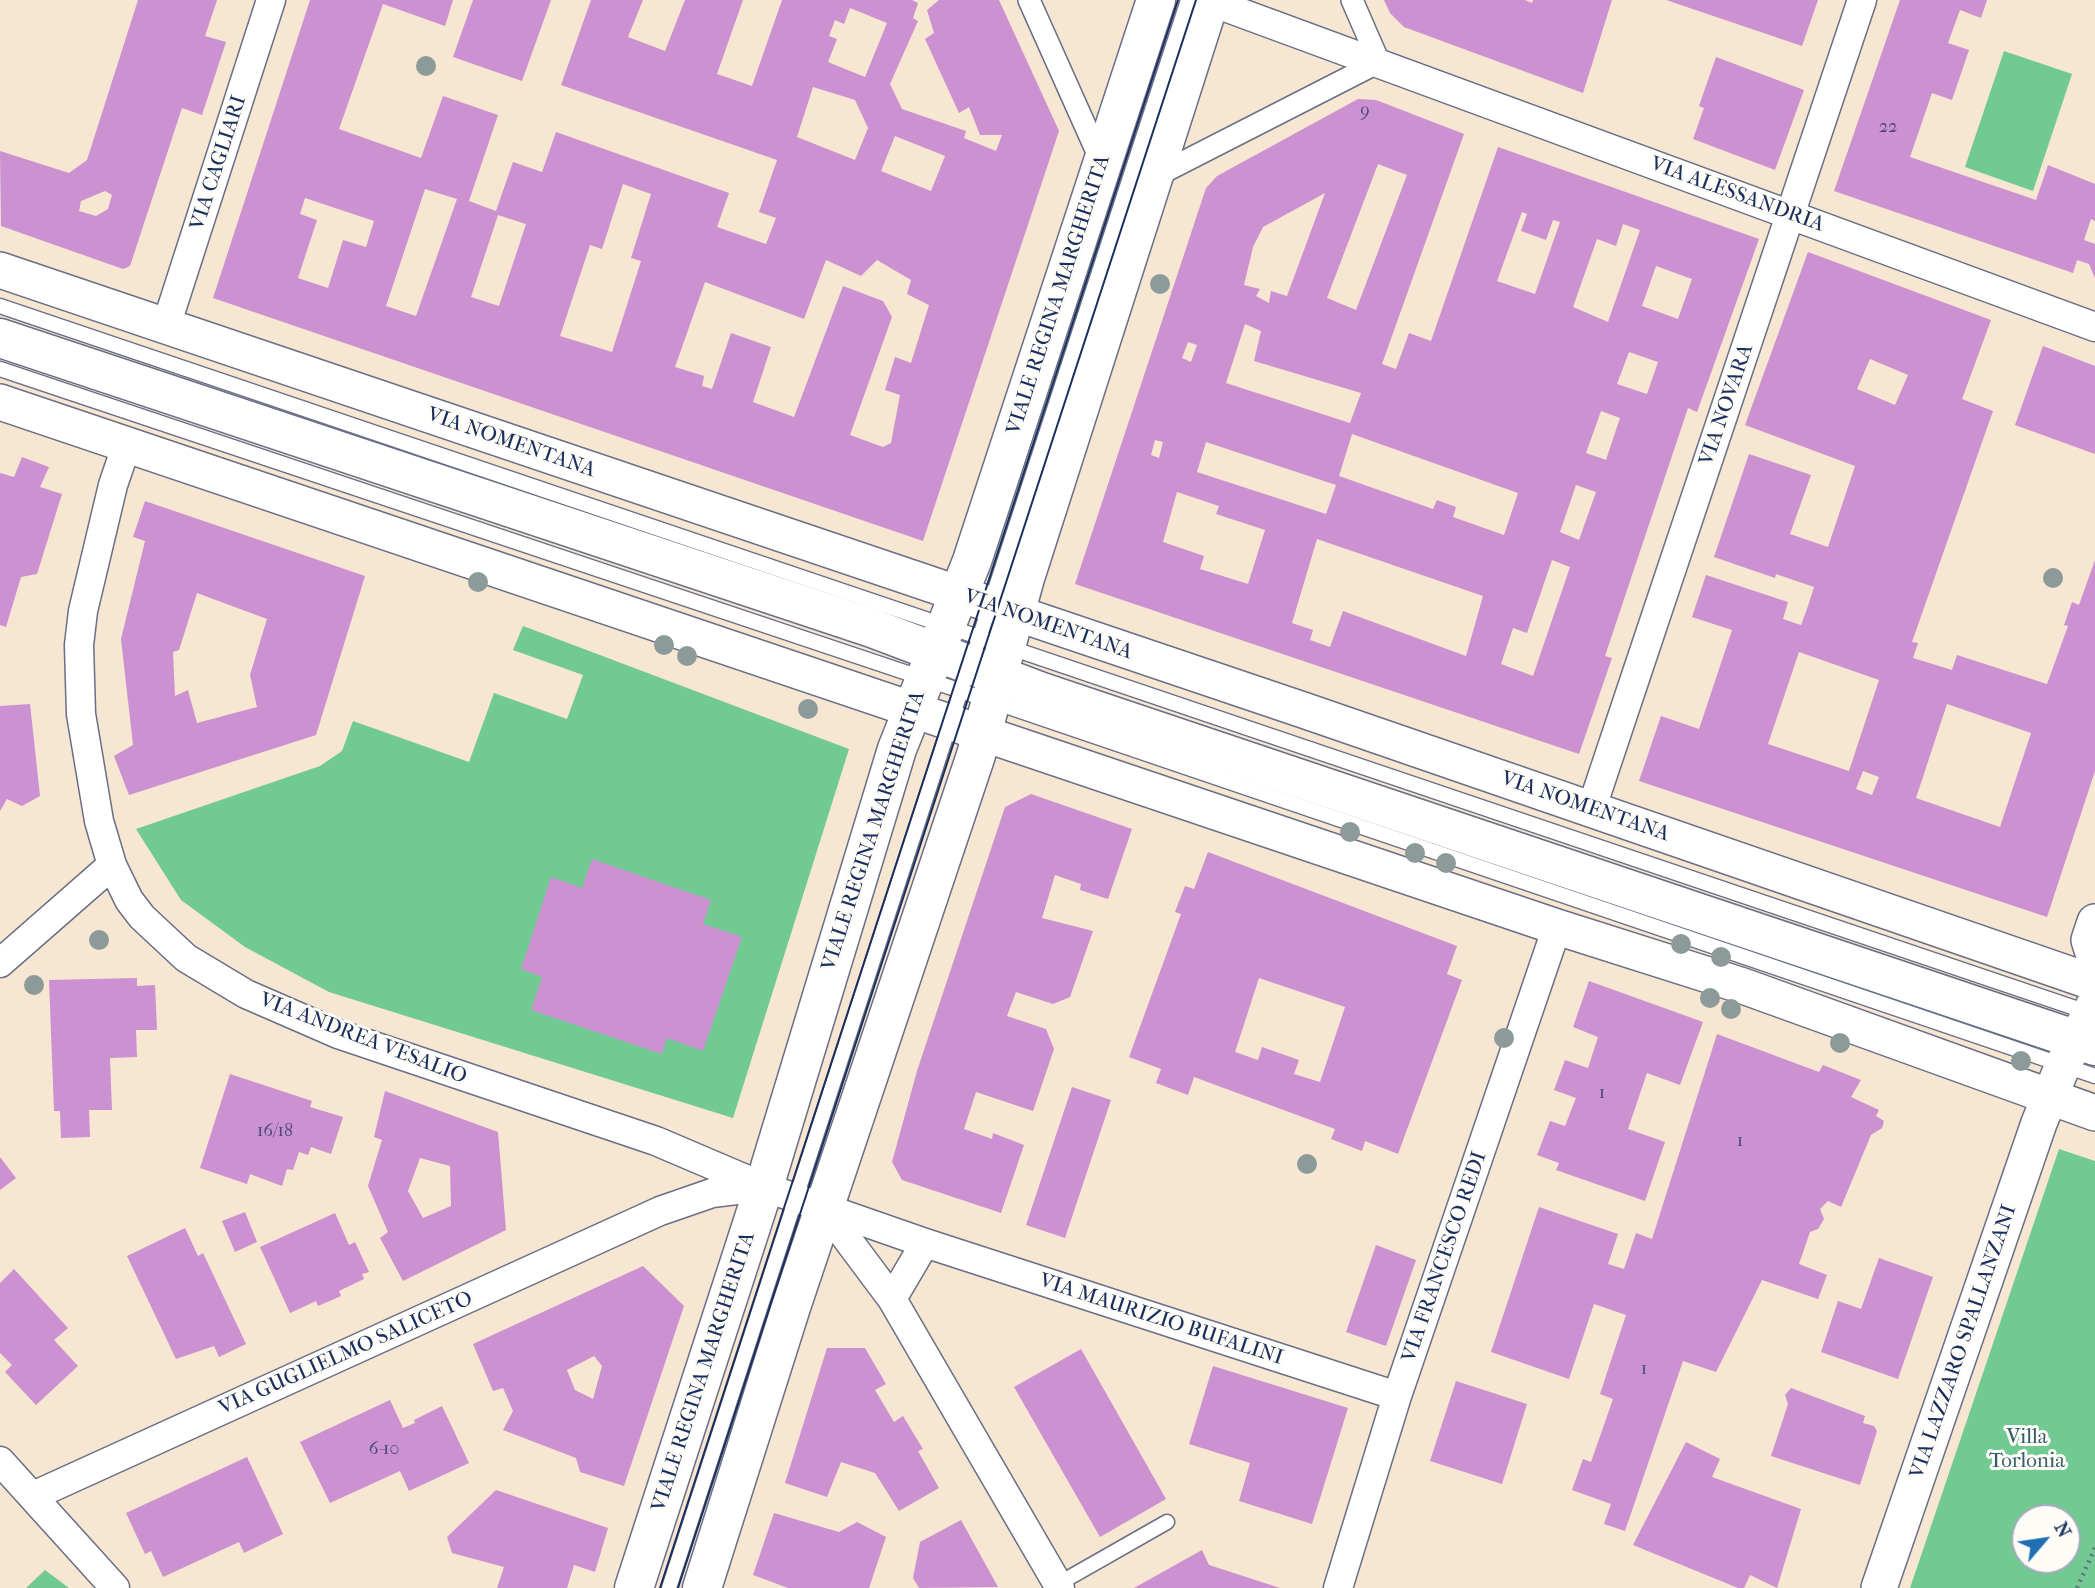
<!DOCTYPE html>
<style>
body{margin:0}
#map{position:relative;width:2095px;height:1588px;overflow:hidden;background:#f7e6d1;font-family:"IM FELL French Canon",serif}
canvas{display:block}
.north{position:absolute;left:2011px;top:1504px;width:70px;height:70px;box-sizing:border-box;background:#fdfcf7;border:2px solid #a3aaba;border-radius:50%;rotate:61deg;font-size:19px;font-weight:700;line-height:28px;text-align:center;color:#1b2f5e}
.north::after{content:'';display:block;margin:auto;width:24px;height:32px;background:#1f6fb2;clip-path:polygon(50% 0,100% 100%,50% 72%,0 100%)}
</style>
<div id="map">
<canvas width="2095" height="1588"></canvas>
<div class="north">N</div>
</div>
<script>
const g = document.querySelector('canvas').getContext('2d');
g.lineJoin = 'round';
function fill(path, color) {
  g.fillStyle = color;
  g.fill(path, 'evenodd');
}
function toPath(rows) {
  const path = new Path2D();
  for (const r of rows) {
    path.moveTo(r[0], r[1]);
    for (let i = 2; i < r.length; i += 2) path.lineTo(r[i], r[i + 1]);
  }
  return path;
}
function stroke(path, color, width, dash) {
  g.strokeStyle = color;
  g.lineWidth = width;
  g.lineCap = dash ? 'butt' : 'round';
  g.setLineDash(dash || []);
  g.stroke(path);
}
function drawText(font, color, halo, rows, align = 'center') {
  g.font = font + ' "IM FELL French Canon",serif';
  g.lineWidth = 6;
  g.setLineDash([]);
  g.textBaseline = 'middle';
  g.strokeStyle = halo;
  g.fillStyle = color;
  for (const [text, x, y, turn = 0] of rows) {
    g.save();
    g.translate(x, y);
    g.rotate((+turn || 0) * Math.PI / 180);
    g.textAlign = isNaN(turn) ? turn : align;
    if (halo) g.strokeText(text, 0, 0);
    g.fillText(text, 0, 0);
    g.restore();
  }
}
fill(toPath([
 [2004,51,2072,74,2033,191,1965,167],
 [523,626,849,749,733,1118,329,992,245,947,181,900,136,829,320,766,342,751,353,721,469,762,494,693,567,719,583,675,513,650],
 [2059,1149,2095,1161,2095,1588,1910,1588],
 [2025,1518,2067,1518,2067,1560,2025,1560],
 [45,1570,69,1588,26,1588]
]), '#70ca91');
fill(toPath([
 [138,0,217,0,205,36,226,42,202,115,182,108,130,266,123,269,1,226,0,151,69,173,87,160],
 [105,191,112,195,108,209,96,216,79,211,81,201],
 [310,0,453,0,445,26,383,4,339,129,421,158,443,96,498,115,469,201,496,211,513,162,542,172,556,132,729,193,717,227,766,244,776,218,759,212,777,160,561,85,591,0,643,0,628,37,665,51,685,0,743,0,717,74,752,86,782,0,912,0,918,3,913,18,918,21,890,84,902,109,966,131,964,138,996,151,1002,135,980,135,969,107,959,113,925,39,934,33,927,10,939,0,999,0,1059,131,923,541,213,298],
 [850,8,887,23,865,77,828,62,837,39,829,36,835,20,844,24],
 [813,87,855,100,868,128,855,160,797,137],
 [895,136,945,156,931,191,881,171],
 [623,184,651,194,631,258,641,261,612,352,560,336,590,245,602,249],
 [425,189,457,199,416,316,386,306],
 [305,198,374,221,366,247,343,240,328,288,298,278,317,220,300,214],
 [498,215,526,224,499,306,471,297],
 [826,260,861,276,877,260,911,280,907,294,929,305,911,363,895,357,885,390,900,395,891,443,883,447,850,435,892,317,883,301,843,286,794,417,753,402,771,347,731,333,712,389,702,386,704,376,675,367,705,282,804,319],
 [473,0,551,0,522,81,453,57],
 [1384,0,1525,0,1532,3,1533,0,1612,0,1583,93,1404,27,1390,13],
 [1666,0,1818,0,1802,46],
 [1900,0,1987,0,1981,18,1960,10,1948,43,1969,50,1952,100,1932,93,1910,157,2036,200,2048,165,2095,184,2095,221,2091,219,2084,240,2095,244,2095,278,2089,264,2077,260,2073,273,1834,191],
 [1716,57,1804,90,1775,170,1693,139,1704,108,1699,106],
 [1358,99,1376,100,1464,134,1382,364,1396,369,1409,333,1431,341,1498,147,1759,239,1697,412,1688,408,1605,656,1612,658,1579,754,1075,584,1206,188,1217,176],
 [1378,164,1407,175,1356,310,1327,298],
 [1325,193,1287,296,1271,291,1269,303,1256,296,1260,289,1244,285,1253,247,1263,227],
 [1522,212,1527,214,1521,231,1546,240,1553,220,1560,222,1535,294,1497,281],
 [1623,224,1640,230,1608,322,1573,307,1597,239,1616,246],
 [1656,266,1692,279,1678,319,1642,306],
 [1245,324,1261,331,1254,361,1361,393,1350,423,1226,383],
 [1188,342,1197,345,1191,362,1182,358],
 [1629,352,1658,362,1647,394,1617,384],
 [1601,411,1620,418,1606,460,1586,453],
 [1352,434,1518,493,1504,535,1453,517,1456,507,1437,500,1433,509,1339,476],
 [1155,440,1163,442,1159,458,1151,455],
 [1206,442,1336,485,1326,514,1197,472],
 [1576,485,1596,492,1579,540,1560,532],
 [1177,492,1219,506,1216,514,1265,530,1248,584,1200,569,1204,556,1163,542],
 [1317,539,1483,596,1466,656,1343,611,1330,647,1310,640,1313,630,1292,623],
 [1552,560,1570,567,1533,676,1501,664,1513,628,1527,633],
 [1808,252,1991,320,1962,399,1993,411,1912,642,1918,643,1913,658,1952,670,1957,655,2047,684,2068,626,2064,625,2072,602,2079,605,2095,560,2095,771,2047,917,1639,781,1661,716,1699,729,1732,630,1692,617,1706,575,1788,602,1783,619,1801,625,1808,606,1814,587,1776,574,1775,578,1714,557,1749,454,1811,475,1790,534,1828,547,1855,466,1745,425],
 [1870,359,1908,375,1895,405,1857,389],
 [1799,652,1879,680,1849,771,1768,744],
 [1947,704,2031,733,2000,827,1916,798],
 [1863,771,1879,777,1872,795,1856,789],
 [2043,346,2095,366,2095,454,2015,425],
 [22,457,49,467,40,487,62,494,37,574,21,577,6,627,0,625,0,473,14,477],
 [145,501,365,576,316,735,129,795,114,756,133,745,121,639,145,541,133,537],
 [197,593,267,619,250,675,257,707,197,723,188,690,175,696,173,652,179,650],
 [30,704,40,796,22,806,7,799,0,811,0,706],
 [1031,794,1132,829,1108,899,1080,890,1081,884,1055,875,1042,918,1093,931,1070,997,1053,1004,1016,992,1007,1016,1046,1029,1054,1049,1033,1111,976,1092,964,1129,992,1139,993,1133,1024,1145,1001,1213,902,1180,892,1162,917,1071,1005,807],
 [1208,852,1457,946,1447,974,1462,980,1398,1154,1365,1141,1362,1151,1331,1139,1335,1129,1194,1077,1188,1095,1156,1083,1161,1069,1129,1057,1181,914,1175,912,1185,886,1194,889],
 [1259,978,1345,1007,1320,1082,1294,1074,1299,1060,1262,1047,1258,1060,1235,1052],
 [592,859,711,900,703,924,742,937,703,1051,667,1038,662,1054,531,1010,542,977,521,969,551,877,582,888],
 [137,978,137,986,155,985,157,1030,136,1030,137,1057,110,1058,112,1110,89,1110,90,1137,61,1138,60,1111,54,1111,49,980],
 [1589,981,1703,1022,1680,1085,1647,1073,1628,1129,1665,1142,1645,1201,1556,1170,1559,1163,1537,1155,1550,1121,1565,1126,1576,1098,1554,1090,1565,1060,1588,1068,1598,1037,1573,1027],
 [1717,1034,1819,1072,1823,1065,1861,1080,1851,1097,1879,1110,1876,1116,1884,1121,1882,1128,1871,1135,1841,1207,1828,1201,1820,1209,1824,1219,1818,1229,1810,1232,1799,1264,1827,1275,1818,1299,1762,1280,1716,1372,1683,1361,1625,1531,1604,1524,1611,1504,1572,1490,1583,1459,1591,1462,1613,1399,1600,1394,1626,1315,1594,1304,1569,1379,1491,1352,1539,1207,1618,1234,1608,1264,1624,1269,1636,1233,1652,1239],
 [230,1074,312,1101,310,1107,343,1117,331,1154,311,1147,308,1155,299,1152,293,1170,287,1169,282,1186,250,1174,247,1184,200,1168],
 [1072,1087,1111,1100,1065,1238,1026,1225],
 [385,1091,498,1132,506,1230,403,1281,380,1238,388,1232,368,1186,382,1140,374,1137],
 [420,1158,450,1166,451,1206,423,1218,408,1191],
 [0,1157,16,1178,0,1190],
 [245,1212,257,1242,235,1252,222,1221],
 [335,1213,349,1245,355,1242,369,1272,362,1274,364,1279,339,1291,341,1296,318,1306,316,1301,290,1313,260,1247],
 [185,1228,198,1256,203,1253,246,1344,219,1357,214,1346,176,1359,127,1256],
 [1376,1245,1416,1260,1386,1346,1346,1332],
 [1879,1258,1933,1277,1898,1379,1821,1352,1838,1301,1861,1309],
 [643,1266,684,1306,624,1486,580,1472,576,1458,503,1430,513,1411,503,1388,493,1391,473,1344],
 [594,1356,602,1366,593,1399,575,1390,567,1370],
 [14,1269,68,1328,54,1340,78,1366,36,1405,5,1372,12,1365,0,1353,0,1283],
 [827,1348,865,1348,886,1384,875,1390,894,1422,903,1416,923,1449,918,1451,939,1488,899,1511,875,1473,841,1462,827,1497,785,1483],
 [1081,1349,1166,1499,1100,1537,1014,1387],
 [1213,1366,1348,1408,1312,1524,1239,1501,1250,1463,1189,1444],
 [1456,1381,1527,1404,1502,1484,1430,1461],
 [1791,1388,1865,1416,1863,1423,1874,1426,1877,1431,1860,1485,1771,1456,1788,1404,1785,1395],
 [390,1400,403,1428,415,1423,414,1420,442,1406,469,1463,409,1491,400,1471,330,1503,300,1442],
 [1686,1442,1720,1459,1712,1477,1801,1509,1777,1588,1750,1575,1744,1588,1738,1588,1633,1545],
 [247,1457,283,1534,244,1553,239,1542,163,1577,151,1551,145,1554,126,1513],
 [496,1490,608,1528,595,1572,574,1565,567,1588,497,1588,504,1567,452,1553,447,1537],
 [774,1513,839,1532,857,1522,886,1537,869,1588,788,1588,753,1575],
 [961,1520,998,1587,919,1588,913,1578,920,1542],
 [1202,1550,1209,1565,1280,1588,1134,1588]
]), '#cb91d1');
const service = toPath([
 [0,306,2090,1013],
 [0,369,991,701,2095,1076],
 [977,645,1188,0],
 [1058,1584,1167,1522],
 [669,1588,963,684]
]);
const pedestrian = toPath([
 [1029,0,1101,161],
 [1154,177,1379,62,1352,0]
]);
const minor = toPath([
 [1206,0,2095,327],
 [166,326,271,0],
 [127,444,113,485,83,611,79,645,81,714,99,821,112,865,129,900,142,917,186,958,246,994,338,1034,656,1141,764,1187,925,1243,1397,1396],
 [1591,810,1862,0],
 [0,963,112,865],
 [824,1208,892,1299,1060,1588],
 [892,1299,925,1243],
 [0,1461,115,1588],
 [33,1496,660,1211,712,1193,761,1187],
 [1338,1588,1397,1396,1557,927]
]);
const tertiary = toPath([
 [0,270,1306,711,2095,983],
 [0,402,1557,927,1743,986,2095,1113],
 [2095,922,2089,940,2095,959],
 [1879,1588,2039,1123,2063,1065,2095,1003]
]);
const secondary = toPath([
 [0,338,872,628,1042,692,2095,1046],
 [634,1588,764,1187,897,749,972,561,1156,0],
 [702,1588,791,1307,976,755,1025,578,1210,0]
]);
stroke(service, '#686f86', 17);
stroke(pedestrian, '#686f86', 24);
stroke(minor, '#686f86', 31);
stroke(tertiary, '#686f86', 38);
stroke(secondary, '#686f86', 41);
stroke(toPath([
 [2077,1588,2095,1548]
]), '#686f86', 4.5, [2, 5]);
stroke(service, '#fff', 14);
stroke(pedestrian, '#fff', 21);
stroke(minor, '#fff', 28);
stroke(tertiary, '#fff', 35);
stroke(secondary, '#fff', 38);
stroke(toPath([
 [660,1588,1178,0],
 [678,1588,1196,0]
]), '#1b2f5e', 2);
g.fillStyle = '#8c9b9a';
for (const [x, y] of [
 [426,66],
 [1160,284],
 [2053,578],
 [478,582],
 [664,645],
 [687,656],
 [808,709],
 [1350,832],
 [1415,853],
 [1446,863],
 [99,940],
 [1681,944],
 [1721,957],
 [34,985],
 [1710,998],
 [1731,1009],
 [1504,1038],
 [1840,1043],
 [2021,1061],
 [1307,1164]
]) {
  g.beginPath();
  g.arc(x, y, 10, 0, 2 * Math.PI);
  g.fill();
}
drawText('18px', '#47487b', null, [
 ["9",1365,112],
 ["22",1888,128],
 ["1",1602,1094],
 ["16/18",275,1132],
 ["1",1740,1142],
 ["1",1644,1370],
 ["6-10",384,1450]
]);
drawText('21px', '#1b2f5e', '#fdfcf7', [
 ["VIA CAGLIARI",219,163,-72],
 ["VIA ALESSANDRIA",1737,195,20],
 ["VIALE REGINA MARGHERITA",1059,295,-72],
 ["VIA NOVARA",1727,405,-71],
 ["VIA NOMENTANA",511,443,19],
 ["VIA NOMENTANA",1048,625,19],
 ["VIA NOMENTANA",1585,807,19],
 ["VIALE REGINA MARGHERITA",874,831,-72],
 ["VIA ANDREA VESALIO",363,1039,21],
 ["VIA FRANCESCO REDI",1445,1257,-71],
 ["VIA MAURIZIO BUFALINI",1161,1320,18],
 ["VIA LAZZARO SPALLANZANI",1964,1342,-71],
 ["VIA GUGLIELMO SALICETO",346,1354,-24],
 ["VIALE REGINA MARGHERITA",704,1372,-72]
]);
drawText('21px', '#355e6d', '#fdfcf7', [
 ["Villa",2027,1438],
 ["Torlonia",2027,1462]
]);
</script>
